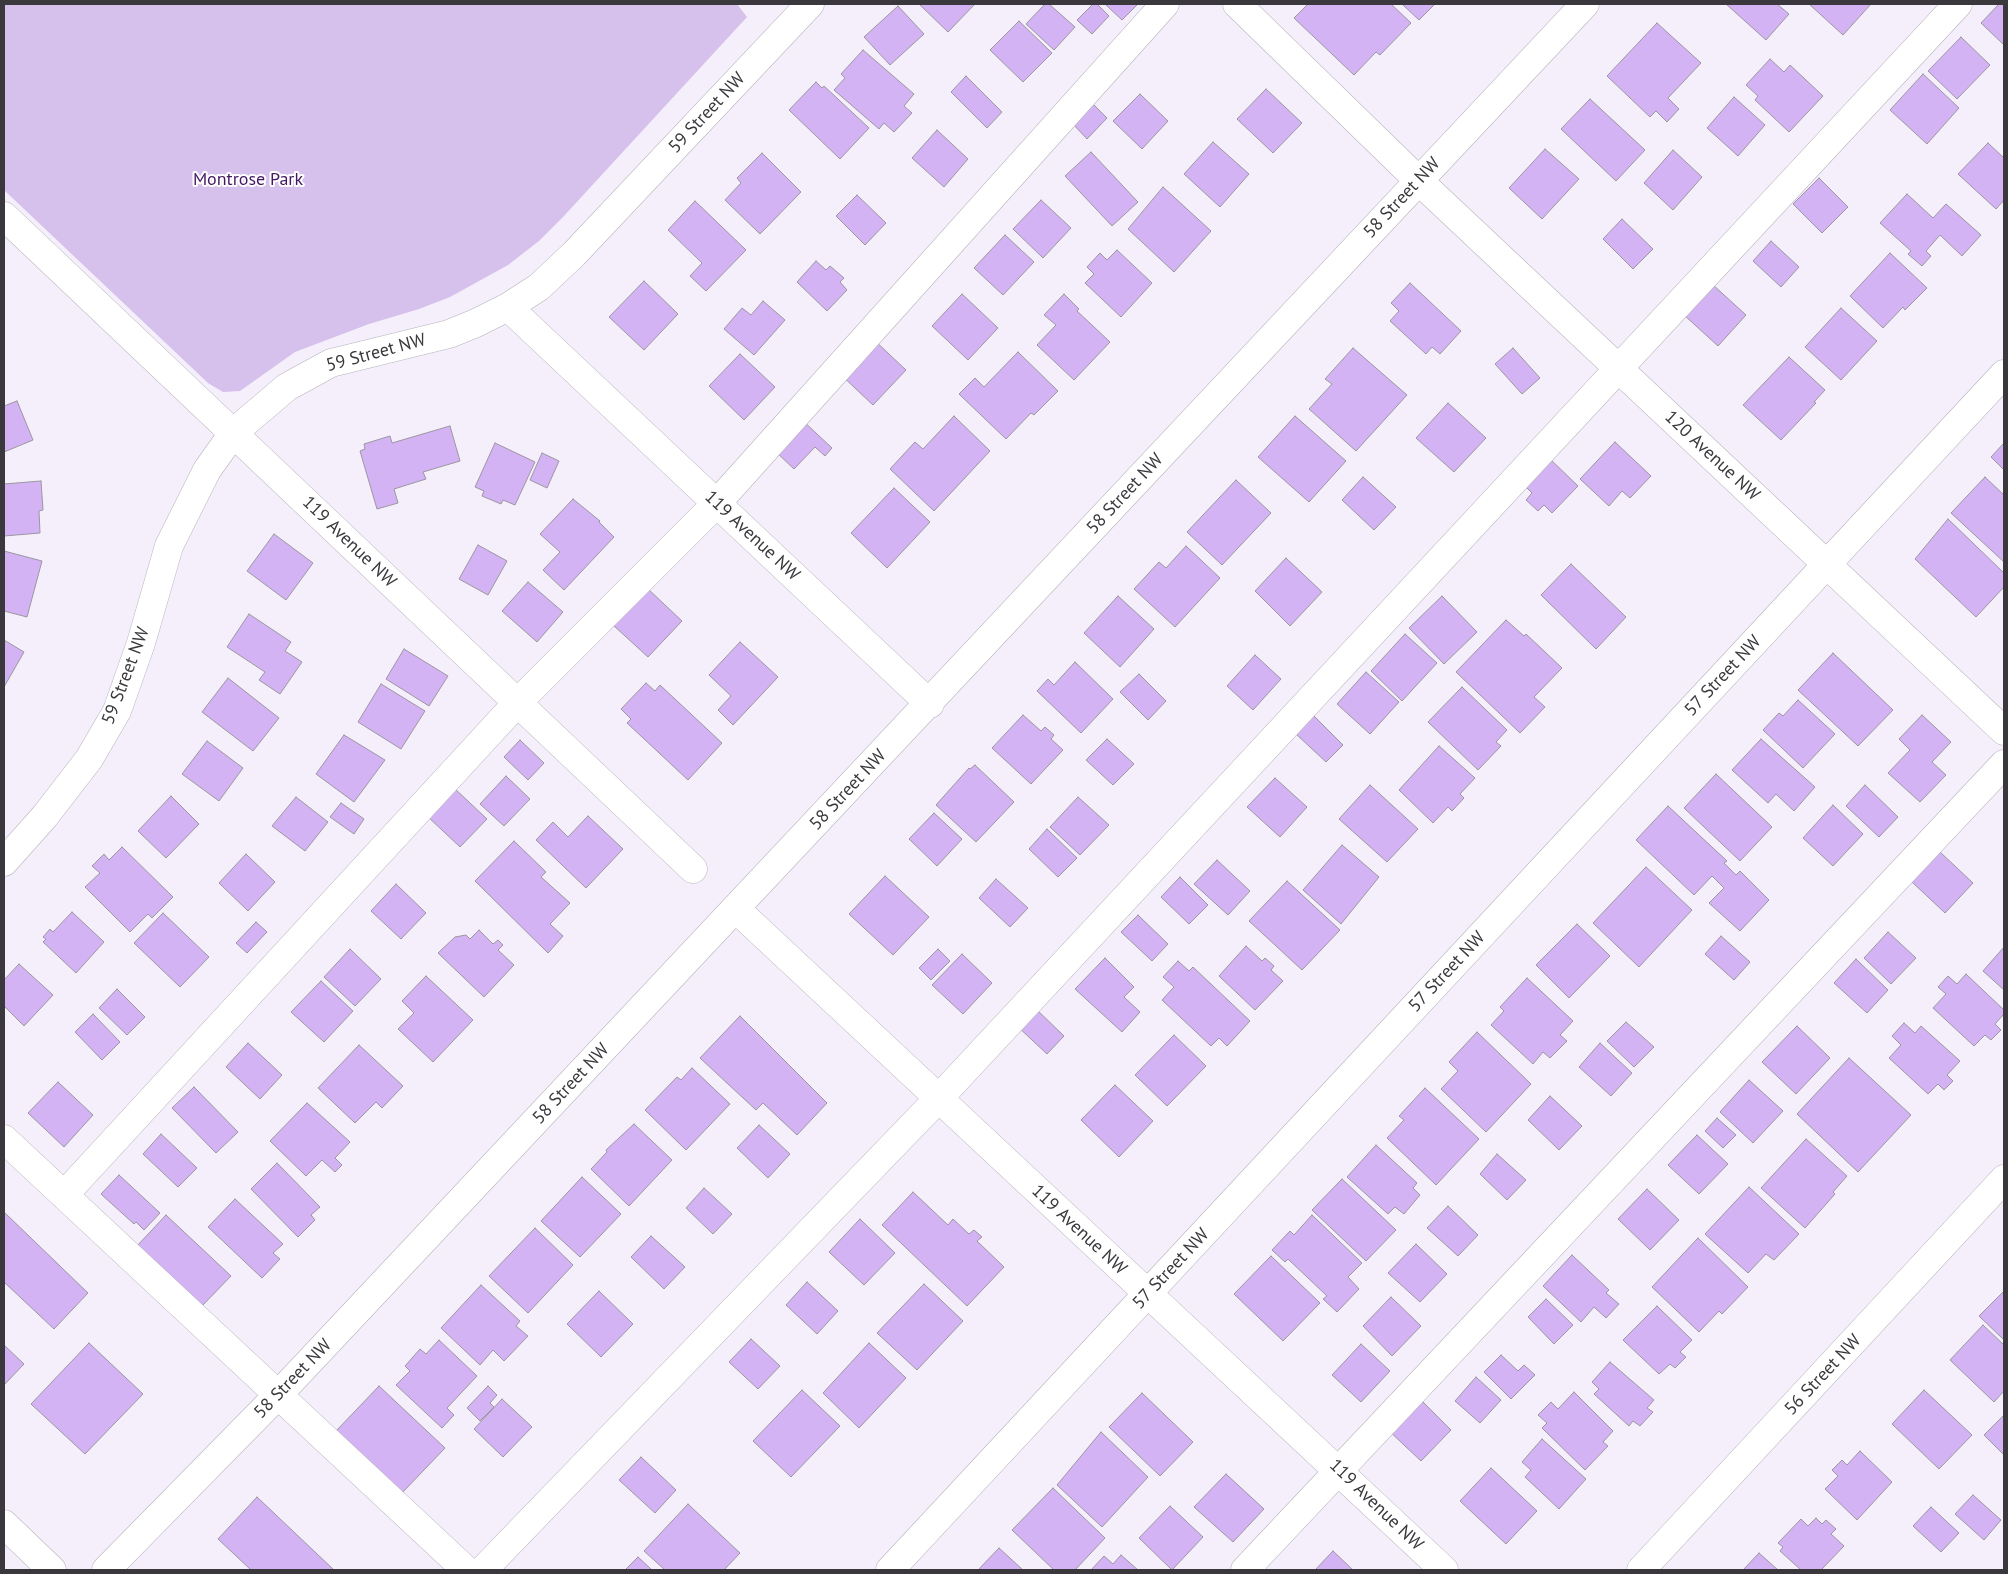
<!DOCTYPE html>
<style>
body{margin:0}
#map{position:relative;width:2008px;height:1574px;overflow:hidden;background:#f4effa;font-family:"PT Sans",sans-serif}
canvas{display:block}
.frame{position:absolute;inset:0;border:5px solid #3a383c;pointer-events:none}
</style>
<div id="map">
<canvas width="2008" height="1574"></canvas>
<div class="frame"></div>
</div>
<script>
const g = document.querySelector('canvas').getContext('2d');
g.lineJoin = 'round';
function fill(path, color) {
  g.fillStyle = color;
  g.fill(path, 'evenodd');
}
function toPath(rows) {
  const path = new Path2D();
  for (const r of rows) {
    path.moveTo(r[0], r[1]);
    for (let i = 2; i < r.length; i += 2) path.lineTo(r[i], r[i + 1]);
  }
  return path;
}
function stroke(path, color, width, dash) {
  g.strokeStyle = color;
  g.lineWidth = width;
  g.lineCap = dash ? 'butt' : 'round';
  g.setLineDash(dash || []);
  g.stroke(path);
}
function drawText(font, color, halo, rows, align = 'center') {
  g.font = font + ' "PT Sans",sans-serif';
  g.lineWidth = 4;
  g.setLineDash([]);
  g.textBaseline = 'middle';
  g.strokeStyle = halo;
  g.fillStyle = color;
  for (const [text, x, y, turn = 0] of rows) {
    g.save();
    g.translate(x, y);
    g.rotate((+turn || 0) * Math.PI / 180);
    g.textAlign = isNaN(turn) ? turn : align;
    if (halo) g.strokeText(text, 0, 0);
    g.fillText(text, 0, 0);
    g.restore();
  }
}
fill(toPath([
 [4,4,737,4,747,17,563,217,539,241,508,265,450,297,419,309,369,324,295,352,240,391,223,392,208,383,4,190]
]), '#d6c0ec');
const building = toPath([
 [919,4,975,4,948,32,919,4],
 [1045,4,1049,4,1075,27,1054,50,1026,24,1045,4],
 [1093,4,1097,4,1109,16,1092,34,1077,20,1093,4],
 [1105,4,1138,4,1122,20,1105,4],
 [1308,4,1391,4,1411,23,1380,55,1376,52,1354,75,1294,18,1308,4],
 [1402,4,1435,4,1419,20,1402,4],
 [1726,4,1777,4,1789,14,1766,40,1726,4],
 [1809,4,1871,4,1843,35,1809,4],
 [1999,4,2004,4,2004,45,1981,23,1999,4],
 [898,6,924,34,890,65,864,37,898,6],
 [1019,21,1052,53,1023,82,990,50,1019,21],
 [1657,23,1701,63,1668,98,1679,109,1667,122,1656,111,1650,117,1607,76,1657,23],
 [1961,37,1990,65,1957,99,1928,71,1961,37],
 [863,50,914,94,904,106,912,113,894,132,884,123,879,129,834,90,845,78,841,74,863,50],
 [1770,59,1784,72,1790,65,1823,96,1789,132,1755,100,1758,96,1746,85,1770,59],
 [1923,74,1959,108,1927,144,1890,110,1923,74],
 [966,76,1002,112,987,128,951,92,966,76],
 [816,82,822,88,824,86,869,128,840,159,789,110,816,82],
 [1266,89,1302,123,1273,153,1237,119,1266,89],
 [1140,94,1168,121,1142,149,1113,121,1140,94],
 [1734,97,1765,125,1738,156,1707,128,1734,97],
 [1590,99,1645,150,1616,181,1561,129,1590,99],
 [1092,103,1107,118,1087,139,1072,123,1092,103],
 [937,130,968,159,944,187,912,158,937,130],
 [1213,142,1249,174,1220,207,1184,174,1213,142],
 [1988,143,2004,158,2004,200,1996,209,1958,174,1988,143],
 [1545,149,1579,179,1542,219,1509,188,1545,149],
 [1673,150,1702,177,1673,210,1644,183,1673,150],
 [1091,152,1138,202,1112,226,1065,176,1091,152],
 [762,153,801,192,760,234,725,200,741,183,737,178,762,153],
 [1819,178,1848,207,1822,233,1793,204,1819,178],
 [1163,187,1211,231,1174,272,1128,229,1163,187],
 [1907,194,1933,218,1946,204,1981,235,1962,256,1940,235,1926,251,1931,256,1922,266,1908,254,1911,251,1880,223,1907,194],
 [857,195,886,223,865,245,836,216,857,195],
 [1041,200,1071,228,1043,258,1013,229,1041,200],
 [695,201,746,250,706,291,690,276,702,263,668,230,695,201],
 [1622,219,1653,249,1633,269,1603,239,1622,219],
 [1005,235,1034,262,1003,295,974,268,1005,235],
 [1771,241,1799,267,1781,287,1753,261,1771,241],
 [1117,250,1152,283,1121,317,1085,283,1094,274,1087,267,1100,253,1107,260,1117,250],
 [1890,253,1927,288,1905,310,1903,307,1883,328,1850,296,1890,253],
 [816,261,826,270,830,266,844,278,840,282,847,290,827,311,797,282,816,261],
 [644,281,678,314,644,350,609,317,644,281],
 [1410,283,1461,331,1440,354,1432,347,1426,354,1390,321,1399,311,1391,303,1410,283],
 [1712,284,1746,315,1718,346,1684,315,1712,284],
 [962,294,998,328,968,360,932,326,962,294],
 [1064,294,1079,309,1077,311,1110,342,1074,380,1037,345,1056,325,1044,315,1064,294],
 [763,301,785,320,754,355,724,329,742,308,751,315,763,301],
 [1841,308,1877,341,1841,380,1805,347,1841,308],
 [872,338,906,370,873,405,839,373,872,338],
 [1353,348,1407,395,1356,451,1309,409,1332,384,1325,379,1353,348],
 [1513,348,1540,378,1522,394,1495,364,1513,348],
 [1018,352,1058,391,1034,415,1031,413,1006,439,959,394,975,378,984,387,1018,352],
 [740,354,775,387,744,420,709,386,740,354],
 [1789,357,1825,390,1814,402,1816,403,1781,440,1743,405,1789,357],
 [17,401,33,440,4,452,4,406,17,401],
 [1448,403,1486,438,1454,472,1416,438,1448,403],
 [954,416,990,451,934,511,890,469,915,442,923,449,954,416],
 [1295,416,1346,461,1309,502,1258,457,1295,416],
 [801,419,832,448,825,456,815,447,794,469,773,449,801,419],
 [450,426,460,461,423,472,426,479,394,489,398,503,377,509,360,451,365,449,364,444,390,436,392,443,450,426],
 [1615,442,1651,476,1630,498,1622,491,1609,506,1580,479,1615,442],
 [495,443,535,462,515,505,503,500,501,504,482,496,484,491,475,487,495,443],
 [2004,443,2004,470,1991,457,2004,443],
 [542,453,559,461,547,488,530,480,542,453],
 [1548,457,1578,486,1552,513,1544,505,1538,511,1526,500,1532,493,1523,484,1548,457],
 [1363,477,1396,507,1374,530,1342,500,1363,477],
 [1985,477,2004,495,2004,562,1951,513,1985,477],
 [1236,480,1271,513,1222,565,1187,532,1236,480],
 [41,481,43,510,39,511,40,533,4,536,4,484,41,481],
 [894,488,930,522,887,568,851,533,894,488],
 [573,499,600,521,599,522,614,537,564,590,543,570,560,552,540,534,573,499],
 [1948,519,2004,573,2004,587,1976,617,1915,559,1948,519],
 [274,534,313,563,286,600,247,571,274,534],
 [478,545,507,561,488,595,459,579,478,545],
 [1186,546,1220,578,1175,627,1134,589,1159,562,1166,568,1186,546],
 [4,551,42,561,27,617,4,611,4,551],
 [1286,558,1322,592,1290,626,1255,591,1286,558],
 [1571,564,1626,617,1596,649,1541,595,1571,564],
 [528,582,563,612,537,642,502,611,528,582],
 [647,588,682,621,648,657,613,625,647,588],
 [1118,596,1154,629,1120,667,1084,633,1118,596],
 [1442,596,1477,632,1444,664,1409,628,1442,596],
 [249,614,291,642,285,651,302,662,280,694,259,680,265,672,227,647,249,614],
 [1506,620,1524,636,1526,634,1562,668,1534,697,1545,707,1520,733,1456,672,1506,620],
 [1405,634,1437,663,1402,701,1371,671,1405,634],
 [4,640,24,652,4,687,4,640],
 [740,642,778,677,733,725,718,710,731,696,709,675,740,642],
 [404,649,448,676,429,706,386,679,404,649],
 [1833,653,1893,710,1858,746,1798,690,1833,653],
 [1255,655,1281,679,1253,710,1227,686,1255,655],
 [1075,662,1113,699,1081,733,1037,691,1048,679,1054,685,1075,662],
 [1366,672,1399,702,1370,734,1337,704,1366,672],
 [1139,674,1166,701,1148,720,1120,692,1139,674],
 [228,678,279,718,253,751,202,712,228,678],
 [646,683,655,691,660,685,722,743,688,780,627,723,631,719,621,709,646,683],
 [381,684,425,711,401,749,358,722,381,684],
 [1462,687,1507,730,1496,742,1501,746,1478,770,1428,722,1462,687],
 [1798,700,1835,734,1803,768,1763,730,1779,713,1783,716,1798,700],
 [1023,715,1041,731,1045,727,1054,735,1051,739,1063,750,1031,784,992,748,1023,715],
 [1922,715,1951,742,1932,762,1946,775,1920,802,1888,773,1910,750,1899,739,1922,715],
 [1314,716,1343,745,1326,762,1296,734,1314,716],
 [344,735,385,760,354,802,316,774,344,735],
 [1107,739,1134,764,1113,785,1086,760,1107,739],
 [1761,739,1815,787,1794,811,1776,794,1768,803,1732,770,1761,739],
 [520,740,544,763,528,780,504,757,520,740],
 [207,741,243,768,219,801,182,774,207,741],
 [1439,746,1475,778,1460,794,1464,798,1452,811,1448,807,1433,823,1399,790,1439,746],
 [975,765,1014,802,976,842,936,805,969,768,970,769,975,765],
 [1716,774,1772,827,1740,861,1684,808,1716,774],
 [506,776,530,799,504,826,480,804,506,776],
 [1275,778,1307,807,1280,837,1247,807,1275,778],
 [1370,785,1418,829,1387,862,1339,819,1370,785],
 [1865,785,1898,817,1879,837,1846,806,1865,785],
 [453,787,487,819,460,847,426,815,453,787],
 [171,796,199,824,166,858,138,831,171,796],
 [296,797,328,822,305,851,272,826,296,797],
 [1078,797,1109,825,1080,855,1050,827,1078,797],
 [341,803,364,819,354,834,330,817,341,803],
 [1833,805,1863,834,1833,866,1803,838,1833,805],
 [1668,806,1727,861,1724,863,1736,875,1740,871,1769,900,1740,931,1709,903,1724,888,1712,876,1694,895,1636,840,1668,806],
 [934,813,962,839,937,866,909,839,934,813],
 [588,816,623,849,586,888,536,840,553,822,568,837,588,816],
 [1047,829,1077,858,1058,877,1029,849,1047,829],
 [514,841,546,872,541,877,570,903,550,924,563,936,548,953,475,881,514,841],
 [1342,845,1379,877,1341,924,1303,890,1342,845],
 [122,847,173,897,152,918,148,914,130,932,85,887,100,873,92,866,104,854,109,860,122,847],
 [1940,852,1973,883,1945,913,1912,882,1940,852],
 [246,854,275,882,248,911,219,883,246,854],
 [1217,860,1250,891,1228,915,1194,884,1217,860],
 [1646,867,1692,910,1639,967,1593,923,1646,867],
 [885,876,929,917,893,955,849,914,885,876],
 [1180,877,1208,905,1189,924,1161,897,1180,877],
 [996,879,1028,908,1010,927,979,898,996,879],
 [1287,881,1340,930,1302,970,1249,921,1287,881],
 [396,884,426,913,401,939,371,911,396,884],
 [72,912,104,942,76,973,43,942,46,939,43,937,50,929,53,932,72,912],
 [163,913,209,957,180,987,134,943,163,913],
 [1138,915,1168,944,1152,961,1121,932,1138,915],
 [256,922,267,932,247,953,236,943,256,922],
 [1577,924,1610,956,1569,998,1536,965,1577,924],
 [479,930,493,944,498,940,503,945,498,950,514,965,484,997,438,953,455,937,466,935,470,939,479,930],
 [1888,932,1916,958,1891,984,1864,958,1888,932],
 [1721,936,1750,962,1734,980,1705,954,1721,936],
 [1246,946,1262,961,1265,958,1274,966,1271,970,1283,981,1255,1010,1219,976,1246,946],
 [2004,947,2004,990,1983,971,2004,947],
 [350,949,381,979,355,1006,324,977,350,949],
 [938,949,950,961,931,980,919,968,938,949],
 [962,954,992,983,963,1014,932,985,962,954],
 [1105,958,1134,987,1124,997,1140,1012,1122,1032,1075,989,1105,958],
 [1856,959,1888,990,1867,1013,1834,983,1856,959],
 [1178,961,1189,971,1193,967,1250,1021,1227,1046,1219,1038,1211,1046,1162,1000,1174,987,1163,977,1178,961],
 [19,964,53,995,24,1026,4,1006,4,980,19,964],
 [1966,974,2004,1010,2004,1014,1995,1024,2001,1030,1991,1040,1985,1035,1974,1046,1933,1008,1946,994,1938,987,1948,976,1957,984,1966,974],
 [426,976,473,1020,433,1062,398,1029,414,1013,402,1001,426,976],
 [1527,978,1573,1021,1560,1035,1567,1041,1550,1058,1543,1052,1533,1064,1491,1025,1504,1011,1500,1007,1527,978],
 [321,981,353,1011,324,1042,291,1012,321,981],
 [117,989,145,1017,127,1035,99,1008,117,989],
 [1035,1008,1064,1036,1047,1054,1017,1026,1035,1008],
 [93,1014,120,1042,102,1060,75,1032,93,1014],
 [740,1016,827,1103,797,1135,763,1103,756,1110,700,1058,740,1016],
 [1626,1022,1654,1047,1634,1067,1607,1041,1626,1022],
 [1904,1023,1915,1033,1921,1026,1960,1061,1947,1075,1953,1081,1944,1090,1938,1084,1928,1094,1889,1058,1901,1045,1892,1036,1904,1023],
 [1797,1026,1830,1058,1796,1094,1762,1062,1797,1026],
 [1477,1032,1531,1084,1486,1132,1441,1089,1458,1071,1449,1062,1477,1032],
 [1174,1035,1206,1066,1167,1106,1135,1075,1174,1035],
 [248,1043,282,1075,260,1099,226,1067,248,1043],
 [1600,1043,1632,1073,1611,1096,1579,1067,1600,1043],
 [359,1045,403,1086,382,1108,376,1102,355,1123,318,1088,359,1045],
 [1849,1058,1911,1115,1858,1172,1797,1114,1849,1058],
 [692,1068,730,1104,686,1150,645,1110,677,1077,681,1080,692,1068],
 [1749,1080,1783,1111,1753,1143,1720,1112,1749,1080],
 [58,1082,93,1115,64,1147,28,1113,58,1082],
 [1115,1085,1153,1121,1119,1157,1081,1120,1115,1085],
 [194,1087,238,1132,216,1153,172,1108,194,1087],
 [1425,1088,1479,1139,1436,1185,1387,1138,1404,1120,1399,1116,1425,1088],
 [1550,1096,1582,1126,1559,1150,1528,1120,1550,1096],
 [307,1103,350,1142,335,1158,342,1165,335,1172,322,1160,306,1176,270,1141,307,1103],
 [1717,1118,1736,1135,1723,1148,1705,1131,1717,1118],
 [634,1124,672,1160,629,1206,591,1169,607,1152,606,1150,634,1124],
 [759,1125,790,1154,768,1178,737,1148,759,1125],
 [161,1134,197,1168,178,1187,143,1154,161,1134],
 [1697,1135,1728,1164,1699,1194,1668,1165,1697,1135],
 [1806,1139,1847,1176,1833,1192,1835,1194,1805,1228,1761,1188,1806,1139],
 [1376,1145,1417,1183,1413,1188,1420,1195,1404,1214,1395,1207,1388,1214,1347,1177,1376,1145],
 [1497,1154,1526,1180,1507,1200,1480,1174,1497,1154],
 [277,1163,320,1207,311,1215,315,1220,298,1237,251,1189,277,1163],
 [119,1175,160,1213,144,1230,136,1222,134,1224,101,1194,119,1175],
 [582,1177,621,1214,580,1257,541,1221,582,1177],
 [1342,1179,1396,1230,1366,1261,1312,1210,1342,1179],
 [1749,1187,1799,1234,1774,1260,1766,1254,1748,1273,1705,1234,1749,1187],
 [704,1188,732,1214,713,1234,686,1208,704,1188],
 [1647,1189,1679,1220,1650,1250,1618,1219,1647,1189],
 [913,1192,948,1225,953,1219,969,1234,974,1230,982,1237,977,1241,1004,1267,967,1306,882,1225,913,1192],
 [235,1199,283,1244,273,1253,280,1259,262,1278,208,1227,235,1199],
 [1448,1206,1478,1235,1458,1256,1427,1228,1448,1206],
 [4,1212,88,1293,54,1329,4,1282,4,1212],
 [166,1215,231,1276,200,1308,136,1247,166,1215],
 [1312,1215,1362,1263,1348,1277,1359,1289,1337,1312,1323,1299,1327,1296,1288,1259,1285,1262,1272,1250,1290,1231,1294,1235,1312,1215],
 [860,1219,895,1253,864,1285,829,1252,860,1219],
 [535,1228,573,1265,528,1313,489,1276,535,1228],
 [651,1236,685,1267,664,1289,631,1257,651,1236],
 [1698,1238,1748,1287,1722,1314,1719,1311,1699,1332,1652,1287,1698,1238],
 [1416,1244,1447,1274,1420,1302,1388,1273,1416,1244],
 [1572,1255,1609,1290,1606,1293,1619,1304,1606,1318,1594,1307,1581,1322,1543,1286,1572,1255],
 [1271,1256,1320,1303,1283,1341,1234,1294,1271,1256],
 [807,1282,838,1311,817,1334,786,1305,807,1282],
 [924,1284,963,1321,917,1370,877,1333,924,1284],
 [481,1285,520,1321,516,1326,528,1336,504,1361,493,1350,480,1365,441,1328,481,1285],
 [599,1291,633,1324,601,1357,567,1324,599,1291],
 [2004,1291,2004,1340,1979,1316,2004,1291],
 [1391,1297,1421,1326,1392,1356,1363,1326,1391,1297],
 [1546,1299,1573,1325,1554,1344,1528,1317,1546,1299],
 [1657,1306,1692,1340,1680,1352,1686,1357,1675,1368,1670,1364,1659,1374,1623,1340,1657,1306],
 [1983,1325,2004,1345,2004,1391,1994,1402,1950,1360,1983,1325],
 [751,1339,780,1366,758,1389,729,1362,751,1339],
 [439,1340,477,1376,447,1408,454,1415,442,1428,396,1385,410,1371,405,1366,420,1349,426,1354,439,1340],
 [89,1343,143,1394,85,1454,31,1404,89,1343],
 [869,1343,906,1378,859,1428,823,1393,869,1343],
 [1361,1344,1390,1371,1361,1402,1332,1375,1361,1344],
 [4,1345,24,1364,4,1385,4,1345],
 [1501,1355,1518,1371,1524,1365,1535,1375,1511,1399,1484,1372,1501,1355],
 [1610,1362,1654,1400,1647,1408,1653,1412,1640,1426,1633,1421,1629,1426,1594,1394,1599,1389,1592,1382,1610,1362],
 [1476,1377,1501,1400,1480,1423,1455,1401,1476,1377],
 [379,1386,445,1448,402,1493,336,1431,379,1386],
 [488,1386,497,1395,490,1403,494,1407,480,1421,467,1408,488,1386],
 [802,1390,840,1426,791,1477,753,1441,802,1390],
 [1924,1390,1972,1435,1939,1469,1892,1424,1924,1390],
 [1574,1392,1613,1431,1603,1442,1608,1446,1585,1470,1542,1428,1547,1423,1538,1415,1551,1402,1558,1409,1574,1392],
 [1142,1393,1193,1442,1160,1476,1109,1427,1142,1393],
 [1417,1396,1451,1430,1421,1461,1386,1428,1417,1396],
 [502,1399,532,1427,503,1457,474,1429,502,1399],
 [2004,1415,2004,1455,1984,1435,2004,1415],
 [1101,1432,1148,1477,1102,1527,1057,1485,1101,1432],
 [1542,1439,1586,1479,1559,1509,1525,1477,1531,1470,1522,1462,1542,1439],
 [1860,1451,1892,1482,1857,1520,1825,1489,1838,1476,1832,1470,1842,1460,1847,1465,1860,1451],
 [641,1457,676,1490,655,1513,619,1480,641,1457],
 [1491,1468,1537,1511,1506,1544,1460,1501,1491,1468],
 [1226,1474,1264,1509,1233,1542,1194,1507,1226,1474],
 [1053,1488,1105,1538,1075,1570,1054,1570,1012,1530,1053,1488],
 [1973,1495,2001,1520,1984,1540,1955,1514,1973,1495],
 [257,1497,334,1570,251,1570,218,1539,257,1497],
 [688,1504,740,1553,724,1570,665,1570,644,1551,688,1504],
 [1170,1506,1203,1537,1172,1570,1139,1538,1170,1506],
 [1931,1507,1959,1533,1941,1552,1913,1526,1931,1507],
 [1816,1518,1822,1524,1826,1520,1836,1529,1831,1534,1844,1546,1821,1570,1801,1570,1780,1551,1783,1547,1778,1543,1801,1519,1808,1526,1816,1518],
 [999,1548,1023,1570,978,1570,999,1548],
 [1333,1551,1353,1570,1315,1570,1333,1551],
 [1759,1553,1778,1570,1743,1570,1759,1553],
 [1121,1555,1138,1570,1091,1570,1104,1556,1113,1564,1121,1555],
 [638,1557,652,1570,625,1570,638,1557]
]);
fill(building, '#d3b3f4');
stroke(building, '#9b96a0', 1);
const minor = toPath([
 [1237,4,1419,181,2004,731],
 [4,216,693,869],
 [508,307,930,704],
 [4,862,45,816,89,759,117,711,141,643,169,546,207,470,234,432,287,387,331,363,449,334,476,323,508,307,539,287,574,254,810,4],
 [736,909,1444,1570],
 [4,1139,466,1570],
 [64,1195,518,702,717,503,1165,4],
 [106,1570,278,1395,1585,4],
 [483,1570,939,1098,1958,4],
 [890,1570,2004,374],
 [1245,1570,2004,764],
 [1641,1570,2004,1179]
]);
const major = toPath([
 [4,1524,52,1570]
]);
stroke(minor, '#b6b2bb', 29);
stroke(major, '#b6b2bb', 29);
stroke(minor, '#fff', 28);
stroke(major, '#fff', 28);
drawText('18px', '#3a383c', '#fff', [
 ["59 Street NW",707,113,-47],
 ["58 Street NW",1402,198,-47],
 ["59 Street NW",376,353,-15],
 ["120 Avenue NW",1712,456,43],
 ["58 Street NW",1125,494,-47],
 ["119 Avenue NW",752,536,43],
 ["119 Avenue NW",349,542,44],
 ["59 Street NW",126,676,-69],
 ["57 Street NW",1723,676,-47],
 ["58 Street NW",848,790,-47],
 ["57 Street NW",1447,972,-47],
 ["58 Street NW",571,1084,-47],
 ["119 Avenue NW",1079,1230,43],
 ["57 Street NW",1171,1269,-47],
 ["56 Street NW",1823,1375,-47],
 ["58 Street NW",293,1379,-46],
 ["119 Avenue NW",1376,1505,44]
]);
drawText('18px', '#431762', '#fff', [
 ["Montrose Park",248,180]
]);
</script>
